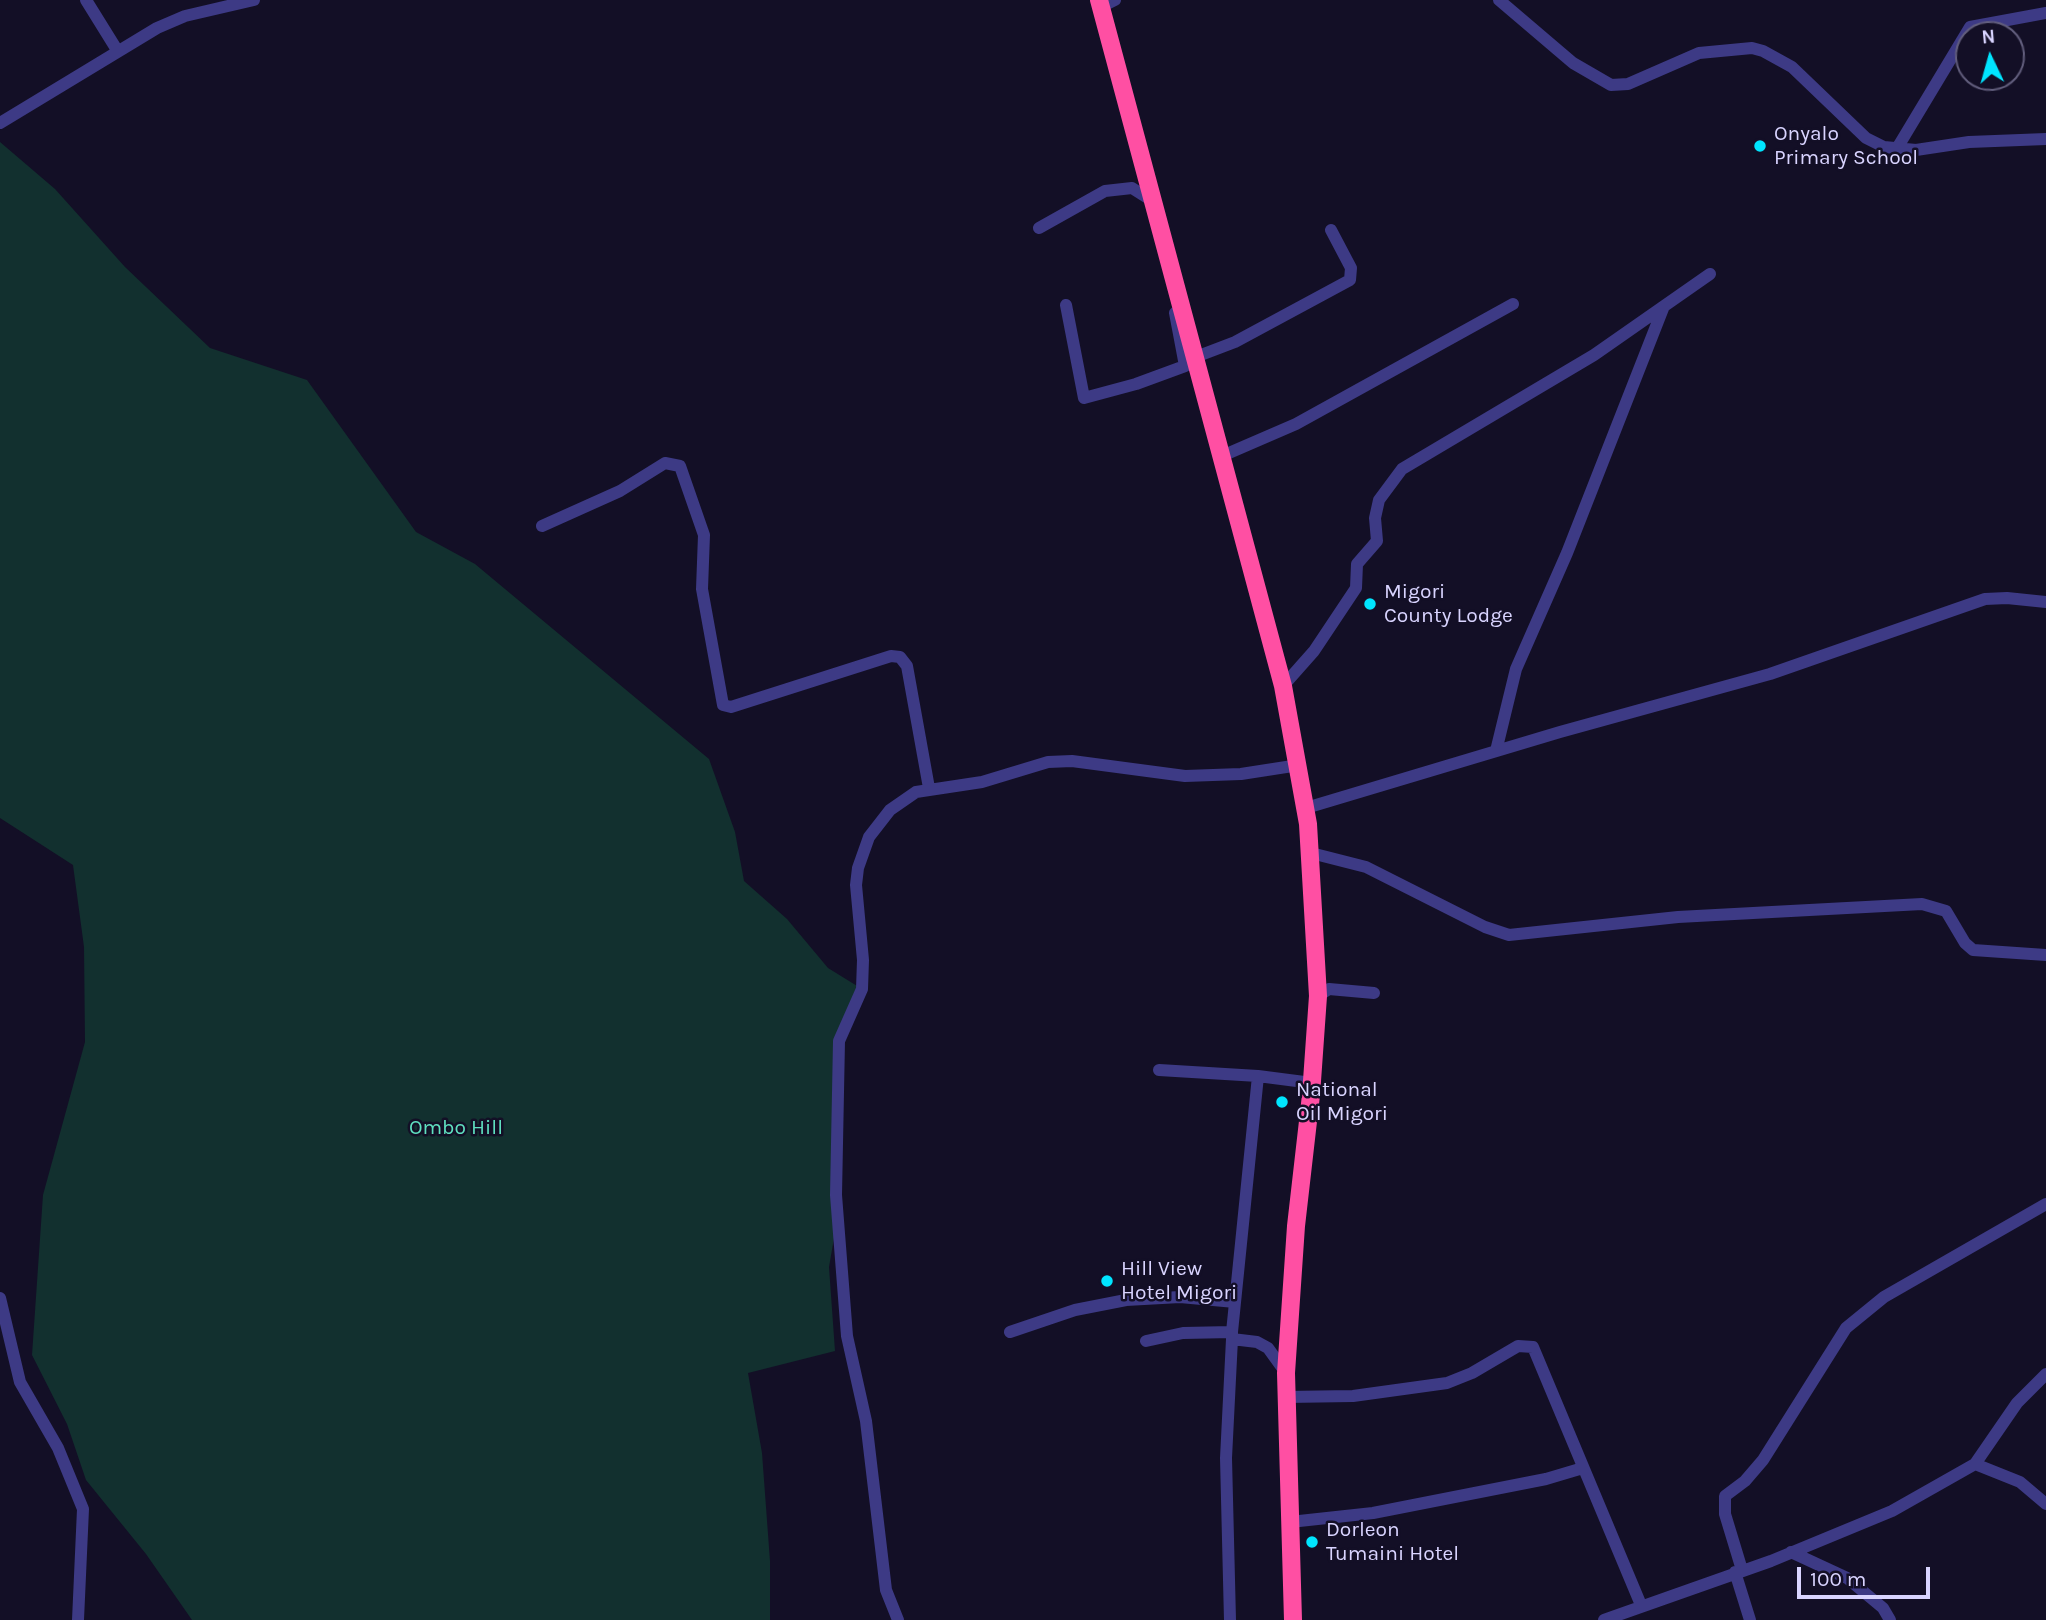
<!DOCTYPE html>
<style>
body{margin:0}
#map{position:relative;width:2046px;height:1620px;overflow:hidden;background:#130f26;font-family:Karla,sans-serif}
canvas{display:block}
.north{position:absolute;left:1955px;top:21px;width:70px;height:70px;box-sizing:border-box;background:#130f26;border:2px solid #625e7d;border-radius:50%;rotate:355deg;font-size:19px;font-weight:700;line-height:28px;text-align:center;color:#d9d4ff}
.north::after{content:'';display:block;margin:auto;width:24px;height:32px;background:#00e5ff;clip-path:polygon(50% 0,100% 100%,50% 72%,0 100%)}
.scale{position:absolute;left:1797px;top:1567px;width:133px;height:32px;box-sizing:border-box;border:4px solid #d9d4ff;border-top:0;padding-left:9px;font-size:21px;line-height:24px;white-space:nowrap;color:#d9d4ff;-webkit-text-stroke:5px #130f26;paint-order:stroke}
</style>
<div id="map">
<canvas width="2046" height="1620"></canvas>
<div class="north">N</div>
<div class="scale">100 m</div>
</div>
<script>
const g = document.querySelector('canvas').getContext('2d');
g.lineJoin = 'round';
function fill(path, color) {
  g.fillStyle = color;
  g.fill(path, 'evenodd');
}
function toPath(rows) {
  const path = new Path2D();
  for (const r of rows) {
    path.moveTo(r[0], r[1]);
    for (let i = 2; i < r.length; i += 2) path.lineTo(r[i], r[i + 1]);
  }
  return path;
}
function stroke(path, color, width, dash) {
  g.strokeStyle = color;
  g.lineWidth = width;
  g.lineCap = dash ? 'butt' : 'round';
  g.setLineDash(dash || []);
  g.stroke(path);
}
function drawText(font, color, halo, rows, align = 'center') {
  g.font = font + ' Karla,sans-serif';
  g.lineWidth = 5;
  g.setLineDash([]);
  g.textBaseline = 'middle';
  g.strokeStyle = halo;
  g.fillStyle = color;
  for (const [text, x, y, turn = 0] of rows) {
    g.save();
    g.translate(x, y);
    g.rotate((+turn || 0) * Math.PI / 180);
    g.textAlign = isNaN(turn) ? turn : align;
    if (halo) g.strokeText(text, 0, 0);
    g.fillText(text, 0, 0);
    g.restore();
  }
}
fill(toPath([
 [0,142,55,189,125,267,210,348,307,380,416,532,475,564,709,759,735,832,744,881,787,919,828,968,862,989,844,1027,838,1215,829,1267,835,1351,748,1373,762,1453,770,1561,770,1620,192,1620,146,1554,86,1480,67,1424,32,1355,43,1195,85,1042,84,947,73,865,0,818]
]), '#12302f');
stroke(toPath([
 [86,0,117,50],
 [1499,0,1573,63,1611,85,1628,84,1699,53,1752,48,1763,51,1792,67,1866,138,1884,147,1916,150,1969,142,2046,139],
 [1101,7,1115,0],
 [0,123,157,28,185,16,254,0],
 [1896,150,1970,27,2046,13],
 [1039,228,1105,191,1132,188,1154,202],
 [1066,305,1084,398,1136,384,1185,366,1175,313],
 [1193,358,1235,342,1350,280,1351,268,1331,230],
 [1222,456,1296,424,1513,304],
 [542,526,620,491,665,463,680,466,704,535,702,589,723,705,731,707,891,656,900,657,907,666,929,788],
 [1283,686,1314,651,1356,588,1357,564,1377,541,1375,518,1379,500,1402,469,1594,355,1710,274],
 [1496,751,1516,669,1567,553,1664,306],
 [1306,808,1560,732,1770,674,1985,599,2007,598,2046,602],
 [1311,853,1366,867,1485,927,1509,935,1678,917,1922,904,1946,911,1965,943,1973,950,2046,955],
 [1318,996,1329,989,1374,993],
 [1159,1070,1258,1076,1232,1332],
 [1258,1076,1312,1083],
 [0,1298,20,1382,58,1448,83,1509,78,1620],
 [1010,1332,1075,1310,1126,1300,1180,1297,1235,1302],
 [1146,1341,1183,1333,1232,1332,1232,1339,1257,1342,1268,1348,1286,1373],
 [1286,1397,1353,1396,1447,1383,1472,1373,1518,1346,1533,1347,1641,1605],
 [1975,1464,2017,1403,2046,1374],
 [1290,1522,1373,1513,1546,1479,1583,1468],
 [1791,1552,1847,1578,1883,1608,1890,1620],
 [1742,1570,1725,1514,1725,1496,1745,1481,1763,1460,1846,1328,1884,1297,2046,1204],
 [1735,1572,1750,1620],
 [898,1620,886,1590,866,1421,847,1336,836,1195,839,1041,862,989,863,960,856,885,858,868,869,837,890,810,916,792,982,782,1048,762,1072,761,1185,776,1241,774,1299,765],
 [1230,1620,1226,1458,1232,1339],
 [1604,1620,1771,1561,1892,1511,1975,1464,2020,1482,2046,1504]
]), '#3d3a85', 12);
stroke(toPath([
 [1099,0,1283,686,1308,824,1318,996,1311,1095,1296,1226,1286,1373,1293,1620]
]), '#ff4fa3', 18);
for (const [x, y, r, color] of [
 [1760,146,7,"#00e5ff"],
 [1370,604,7,"#00e5ff"],
 [1282,1102,7,"#00e5ff"],
 [1107,1281,7,"#00e5ff"],
 [1312,1542,7,"#00e5ff"]
]) {
  const dot = new Path2D();
  dot.arc(x, y, r, 0, 2 * Math.PI);
  g.fillStyle = color;
  g.fill(dot);
  stroke(dot, '#130f26', 2.5);
}
drawText('21px', '#d9d4ff', '#130f26', [
 ["Onyalo",1774,134],
 ["Primary School",1774,158],
 ["Migori",1384,592],
 ["County Lodge",1384,616],
 ["National",1296,1090],
 ["Oil Migori",1296,1114],
 ["Hill View",1121,1269],
 ["Hotel Migori",1121,1293],
 ["Dorleon",1326,1530],
 ["Tumaini Hotel",1326,1554]
], 'left');
drawText('21px', '#5fe0c0', '#130f26', [
 ["Ombo Hill",456,1128]
]);
</script>
